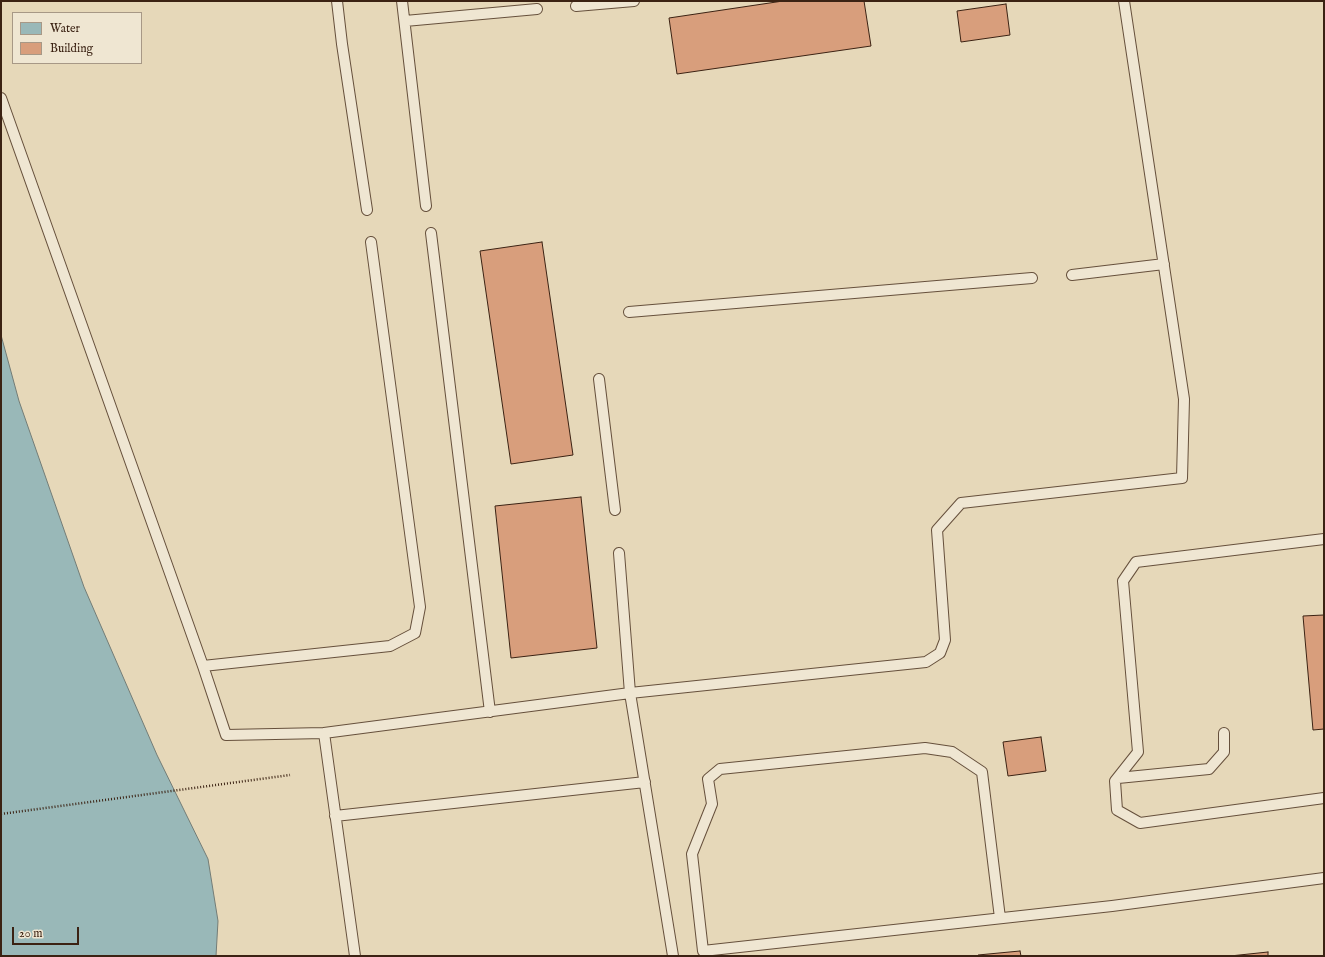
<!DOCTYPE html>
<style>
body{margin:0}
#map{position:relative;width:1325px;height:957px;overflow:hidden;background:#e6d8b9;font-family:"IM FELL English",serif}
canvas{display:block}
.frame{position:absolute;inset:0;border:2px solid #3b2213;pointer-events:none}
.legend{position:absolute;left:12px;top:12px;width:130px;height:52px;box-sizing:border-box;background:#efe6d2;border:1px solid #a79886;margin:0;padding:5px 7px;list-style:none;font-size:12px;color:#3b2213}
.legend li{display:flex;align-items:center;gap:8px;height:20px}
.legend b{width:20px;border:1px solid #a79886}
.scale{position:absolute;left:12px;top:927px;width:67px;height:18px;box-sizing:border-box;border:2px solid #3b2213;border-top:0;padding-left:5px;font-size:12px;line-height:14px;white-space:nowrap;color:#3b2213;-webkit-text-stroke:3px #efe6d2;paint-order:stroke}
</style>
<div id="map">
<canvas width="1325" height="957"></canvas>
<div class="frame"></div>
<ul class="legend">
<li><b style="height:11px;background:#99b8b8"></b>Water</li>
<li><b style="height:11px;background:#d89e7c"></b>Building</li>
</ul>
<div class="scale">20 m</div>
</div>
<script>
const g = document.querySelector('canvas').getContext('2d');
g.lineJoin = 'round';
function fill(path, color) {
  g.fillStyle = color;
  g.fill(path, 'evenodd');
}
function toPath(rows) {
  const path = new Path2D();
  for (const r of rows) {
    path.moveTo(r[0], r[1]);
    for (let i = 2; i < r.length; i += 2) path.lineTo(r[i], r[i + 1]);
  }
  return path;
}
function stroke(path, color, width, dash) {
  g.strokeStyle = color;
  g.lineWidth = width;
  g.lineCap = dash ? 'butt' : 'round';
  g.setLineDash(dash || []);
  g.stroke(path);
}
const water = toPath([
 [1,335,19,401,84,587,157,755,208,859,218,921,216,956,1,956,1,335]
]);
fill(water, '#99b8b8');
stroke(water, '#737c76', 1);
const building = toPath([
 [783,1,864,1,871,46,677,74,669,18,783,1],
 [1006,4,1010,35,961,42,957,11,1006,4],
 [542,242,573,455,511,464,480,251,542,242],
 [581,497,597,648,511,658,495,506,581,497],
 [1324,615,1324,729,1313,730,1303,616,1324,615],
 [1041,737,1046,771,1008,776,1003,742,1041,737],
 [1020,951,1021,956,978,956,978,955,1020,951],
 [1268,952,1268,956,1230,956,1268,952]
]);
fill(building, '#d89e7c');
stroke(building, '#3b2213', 1);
const service = toPath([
 [337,1,342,44,367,210],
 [402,1,426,206],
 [576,6,634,1],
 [405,21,537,9],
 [1,98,203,666,226,735,324,733,630,693,926,662,940,653,945,640,937,530,961,503,1182,478,1184,399,1124,1],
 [431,233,490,712],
 [1072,275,1164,264],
 [629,312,1032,278],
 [599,379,615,510],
 [1324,539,1136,562,1123,581,1138,752,1115,781,1117,810,1140,823,1324,798],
 [619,553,630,693,673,956],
 [203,666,390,646,415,633,420,607,371,242],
 [324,733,355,956],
 [1118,778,1209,769,1224,752,1224,733],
 [335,816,645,782],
 [1000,918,982,772,952,752,925,748,720,769,708,779,712,804,692,854,703,951,1112,906,1324,878]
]);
stroke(service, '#66503c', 12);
stroke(toPath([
 [1,814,290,775]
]), '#3b2213', 2.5, [1, 2]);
stroke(service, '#efe6d2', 10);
</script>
